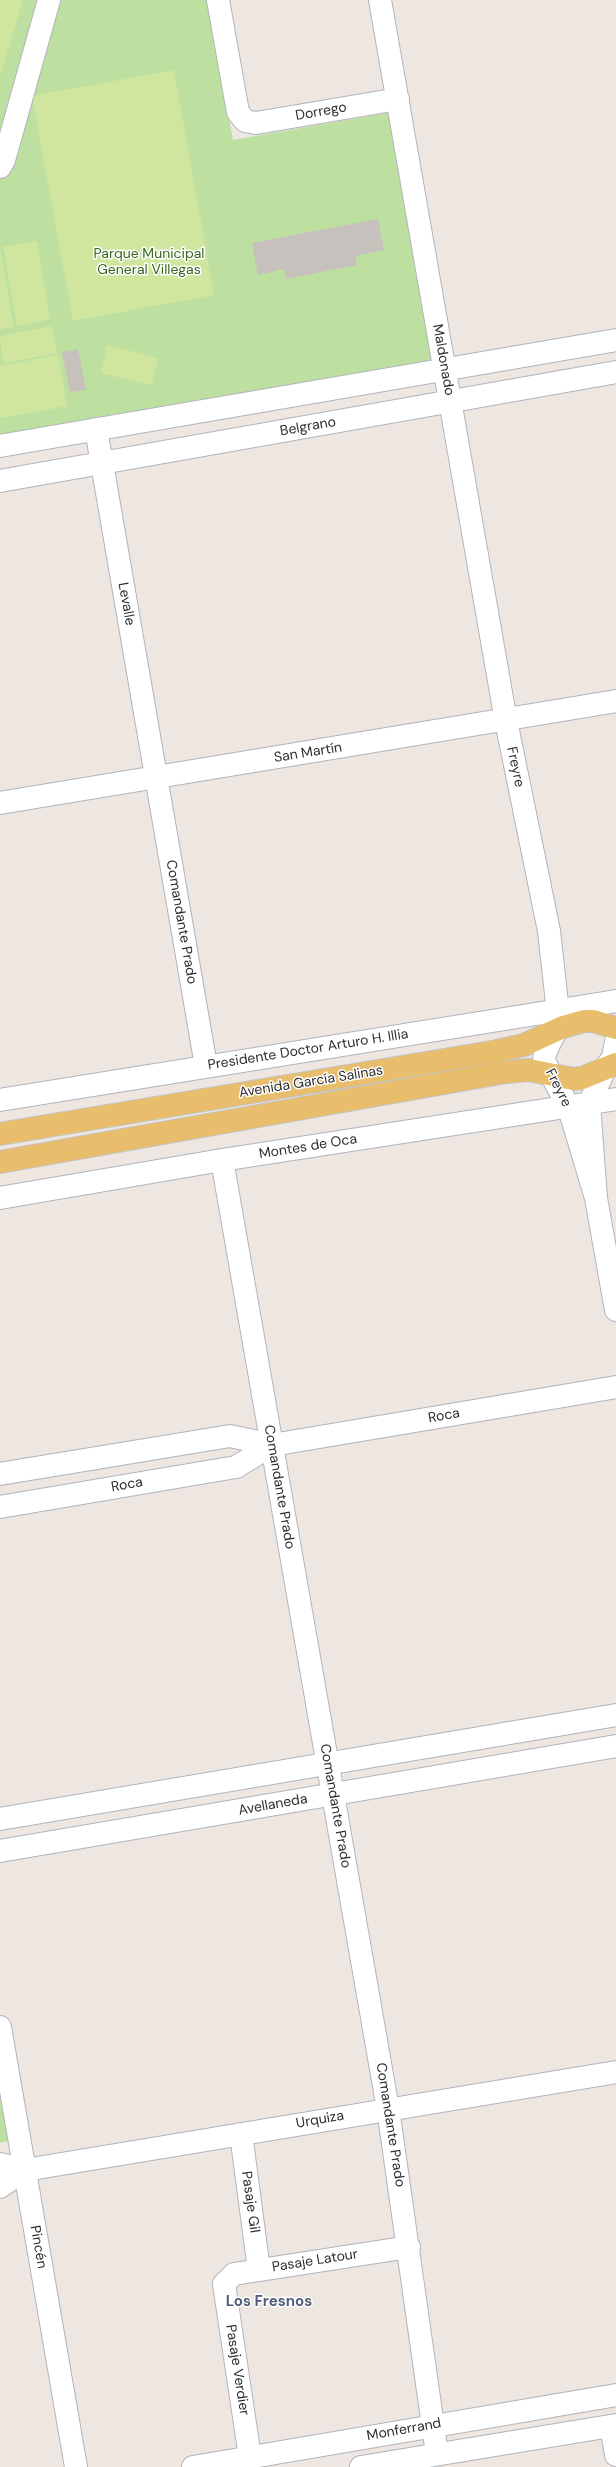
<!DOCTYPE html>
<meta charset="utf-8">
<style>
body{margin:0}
canvas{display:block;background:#ede6e1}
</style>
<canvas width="616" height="2467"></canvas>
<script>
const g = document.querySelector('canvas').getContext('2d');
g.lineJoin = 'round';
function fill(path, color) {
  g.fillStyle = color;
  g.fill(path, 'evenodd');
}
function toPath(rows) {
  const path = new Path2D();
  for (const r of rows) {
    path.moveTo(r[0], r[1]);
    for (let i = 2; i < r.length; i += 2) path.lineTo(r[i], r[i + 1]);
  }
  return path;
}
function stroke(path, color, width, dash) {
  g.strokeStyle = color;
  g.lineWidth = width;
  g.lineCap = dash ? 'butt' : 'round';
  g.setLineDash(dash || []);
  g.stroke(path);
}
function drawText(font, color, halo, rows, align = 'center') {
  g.font = font + ' "DM Sans",sans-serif';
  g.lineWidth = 3;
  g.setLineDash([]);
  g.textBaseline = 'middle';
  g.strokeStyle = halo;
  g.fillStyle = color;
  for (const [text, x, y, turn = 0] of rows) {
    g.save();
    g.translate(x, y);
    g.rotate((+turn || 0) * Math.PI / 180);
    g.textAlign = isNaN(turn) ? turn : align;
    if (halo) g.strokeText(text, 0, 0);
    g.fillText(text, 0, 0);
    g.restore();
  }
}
fill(toPath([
 [0,0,208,0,233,140,392,112,435,364,0,438],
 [0,2096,8,2141,0,2143]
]), '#bde0a1');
fill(toPath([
 [0,0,23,0,0,77],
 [174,70,214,295,73,321,32,96],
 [37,241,50,319,17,326,3,247],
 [0,248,14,327,0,329],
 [52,326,57,353,3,363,0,336],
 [107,345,158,358,152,385,101,373],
 [58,355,67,406,0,418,0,366]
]), '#d0e69e');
fill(toPath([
 [378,219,384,250,355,256,357,265,286,279,284,269,258,275,252,243],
 [78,349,86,390,70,392,62,352]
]), '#c6c1bc');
const minor = toPath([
 [218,0,238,112,245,121,256,123,398,99],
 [380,0,506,721,549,931,558,1012,556,1030,545,1053,544,1061,569,1108,596,1198],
 [0,167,4,160,49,0],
 [96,429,206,1066],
 [0,446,616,340],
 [0,481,616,372],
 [0,803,616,701],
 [616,1042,613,1057,605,1069,589,1104,596,1198,616,1310],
 [0,1100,616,1001],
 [222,1160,388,2109,437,2454],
 [0,1198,222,1160,616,1099],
 [0,1474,230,1436,272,1445],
 [0,1507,236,1467,272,1445,616,1387],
 [0,1819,616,1715],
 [0,1851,616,1746],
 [0,2027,76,2467],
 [241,2134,259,2270],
 [0,2164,25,2170,616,2072],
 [0,2187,25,2170],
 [611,2426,616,2455],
 [250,2457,224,2284,234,2274,409,2247],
 [193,2467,616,2395],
 [361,2467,616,2425]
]);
const major = toPath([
 [0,1134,492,1052,524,1045,563,1027,584,1021,593,1021,616,1028],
 [0,1162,506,1072,529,1070,573,1079,582,1078,616,1064]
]);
stroke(minor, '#b1b4bc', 24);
stroke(major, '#c4c4c4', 24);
stroke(minor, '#fff', 22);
stroke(major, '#e8bd6b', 22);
drawText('14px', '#2d2d2d', '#fff', [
 ["Dorrego",321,112,-10],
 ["Maldonado",443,360,80],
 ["Belgrano",308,427,-10],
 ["Levalle",126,604,80],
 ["San Martín",308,753,-9],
 ["Freyre",515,767,78],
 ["Comandante Prado",181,922,80],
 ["Presidente Doctor Arturo H. Illia",308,1050,-9],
 ["Avenida García Salinas",311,1082,-9],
 ["Freyre",558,1088,63],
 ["Montes de Oca",308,1147,-9],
 ["Roca",444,1416,-10],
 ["Roca",127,1485,-10],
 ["Comandante Prado",279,1487,80],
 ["Avellaneda",273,1805,-10],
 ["Comandante Prado",335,1806,80],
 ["Urquiza",320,2120,-10],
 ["Comandante Prado",390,2125,81],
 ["Pasaje Gil",250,2202,82],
 ["Pincén",38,2247,80],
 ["Pasaje Latour",315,2261,-9],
 ["Pasaje Verdier",237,2370,81],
 ["Monferrand",404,2430,-10]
]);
drawText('14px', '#376720', '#fff', [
 ["Parque Municipal",149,254],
 ["General Villegas",149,270]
]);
drawText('bold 15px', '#505c7b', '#fff', [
 ["Los Fresnos",269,2302]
]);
</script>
